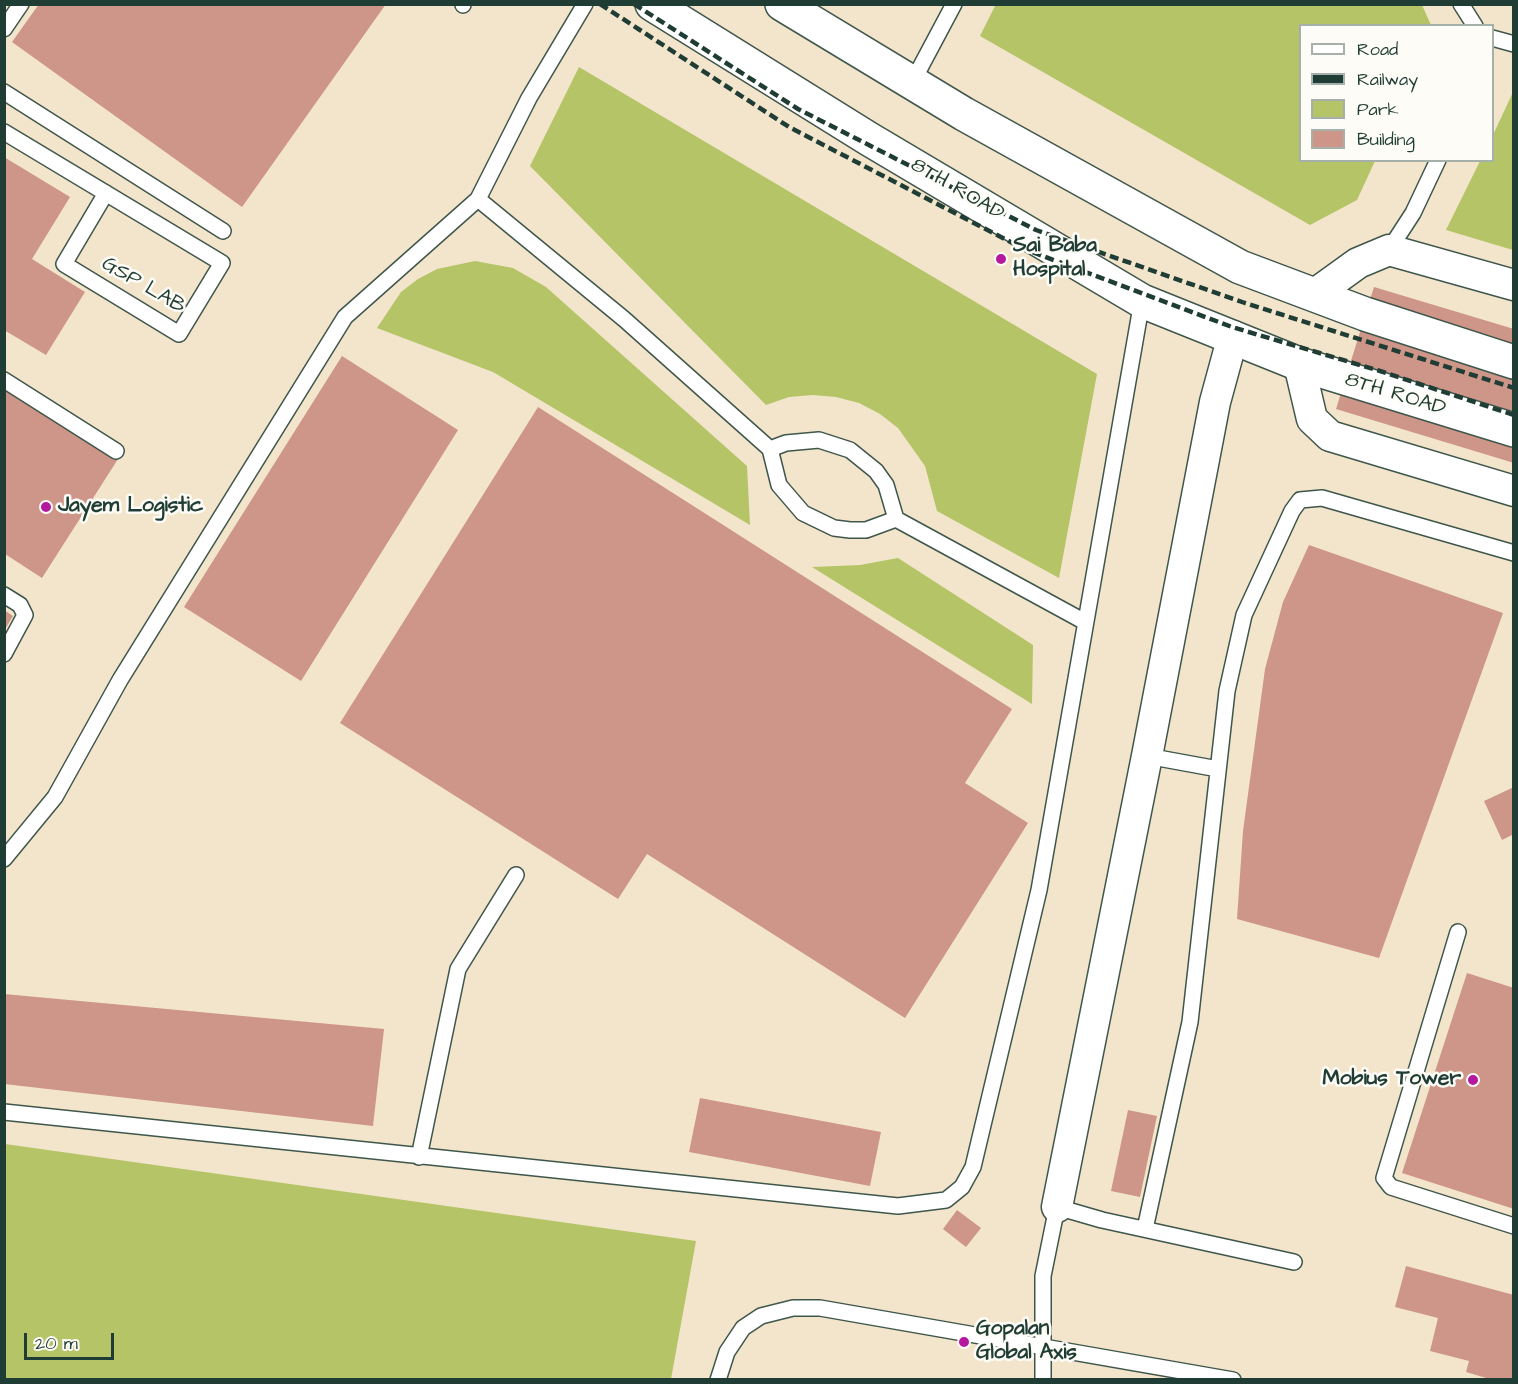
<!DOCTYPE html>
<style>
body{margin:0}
#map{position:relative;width:1518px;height:1384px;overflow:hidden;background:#f2e5cb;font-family:"Architects Daughter",sans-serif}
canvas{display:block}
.frame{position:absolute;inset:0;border:6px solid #1f3d34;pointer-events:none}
.legend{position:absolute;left:1299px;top:24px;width:195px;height:138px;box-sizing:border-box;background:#fdfcf7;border:2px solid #a4b0a9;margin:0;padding:8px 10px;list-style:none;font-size:18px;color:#1f3d34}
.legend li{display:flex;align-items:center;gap:12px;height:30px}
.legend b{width:30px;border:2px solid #a4b0a9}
.scale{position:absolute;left:24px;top:1333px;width:90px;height:27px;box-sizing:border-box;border:3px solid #1f3d34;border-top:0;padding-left:8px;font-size:18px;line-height:21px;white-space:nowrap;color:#1f3d34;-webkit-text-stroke:4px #fdfcf7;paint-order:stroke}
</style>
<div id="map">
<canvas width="1518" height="1384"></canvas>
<div class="frame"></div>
<ul class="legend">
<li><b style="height:8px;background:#fff"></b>Road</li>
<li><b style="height:8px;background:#1f3d34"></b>Railway</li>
<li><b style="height:16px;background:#b5c467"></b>Park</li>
<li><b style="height:16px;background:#ce9589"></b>Building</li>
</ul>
<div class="scale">20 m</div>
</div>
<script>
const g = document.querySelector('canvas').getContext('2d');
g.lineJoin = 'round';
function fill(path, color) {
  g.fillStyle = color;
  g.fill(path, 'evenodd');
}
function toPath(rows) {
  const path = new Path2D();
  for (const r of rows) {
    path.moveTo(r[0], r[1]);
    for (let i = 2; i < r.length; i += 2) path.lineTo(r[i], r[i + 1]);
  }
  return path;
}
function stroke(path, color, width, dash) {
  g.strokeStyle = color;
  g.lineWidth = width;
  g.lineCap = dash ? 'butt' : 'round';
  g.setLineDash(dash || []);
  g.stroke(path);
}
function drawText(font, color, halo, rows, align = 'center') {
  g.font = font + ' "Architects Daughter",sans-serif';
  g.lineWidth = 5;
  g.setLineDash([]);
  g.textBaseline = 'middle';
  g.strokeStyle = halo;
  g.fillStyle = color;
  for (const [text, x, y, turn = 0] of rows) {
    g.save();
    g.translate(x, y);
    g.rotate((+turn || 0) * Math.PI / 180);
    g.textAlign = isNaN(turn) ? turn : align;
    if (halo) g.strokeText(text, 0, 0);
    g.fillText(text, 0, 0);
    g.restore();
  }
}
fill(toPath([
 [996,4,1422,5,1431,25,1300,26,1300,160,1375,161,1357,200,1310,225,980,36],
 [579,67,1097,374,1059,578,937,511,925,466,898,428,880,414,859,403,836,397,813,395,789,397,766,405,530,166],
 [1513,92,1513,250,1446,230,1480,161,1492,160,1493,135],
 [475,261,513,268,546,287,747,466,750,525,493,372,377,328,401,292,418,279,437,269],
 [898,558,1033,645,1032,704,812,567,860,565],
 [5,1144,696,1241,671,1379,5,1379]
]), '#b5c467');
fill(toPath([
 [39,4,386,4,242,207,12,42],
 [4,157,70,197,32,259,85,292,46,355,4,330],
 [1374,287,1514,329,1514,463,1336,409],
 [342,356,458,430,301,681,184,607],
 [5,387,118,459,42,578,5,554],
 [538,407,1012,709,965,783,1028,823,905,1018,647,854,618,899,340,723],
 [1309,545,1503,613,1379,958,1237,919,1243,831,1265,669,1283,602],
 [4,610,13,616,4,631],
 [1514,787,1514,834,1502,840,1484,801],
 [1467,973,1514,988,1514,1209,1402,1173],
 [4,994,384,1029,373,1126,4,1084],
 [700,1098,881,1132,870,1186,689,1152],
 [1128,1110,1157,1116,1140,1197,1111,1191],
 [957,1210,981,1228,966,1247,943,1229],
 [1406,1266,1514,1295,1514,1380,1493,1380,1466,1372,1469,1361,1430,1351,1438,1318,1395,1307]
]), '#ce9589');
const service = toPath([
 [463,4,463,5],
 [1461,4,1475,26],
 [4,29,21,4],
 [1492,38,1514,44],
 [912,83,954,4],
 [4,92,223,231],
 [4,132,222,263,179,334,64,264,106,193],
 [478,199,624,319,770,449,779,485,803,513,834,528,850,530,866,530,896,519],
 [1389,250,1413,213,1438,160],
 [4,380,116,451],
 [770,449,786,443,819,440,850,450,876,471,886,485,896,519,1085,622],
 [4,595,20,605,25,615,4,654],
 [1147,756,1218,769],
 [4,859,55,797,120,680,345,317,478,199,529,98,585,4],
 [1458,932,1384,1178,1391,1187,1514,1226],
 [4,1112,898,1206,946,1200,962,1187,973,1167,1039,890,1142,301],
 [419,1157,458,969,516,875],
 [1145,1229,1190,1022,1227,691,1244,615,1292,511,1300,500,1322,498,1514,553],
 [718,1380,727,1352,743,1328,761,1316,793,1308,820,1308,1233,1380],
 [1043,1380,1043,1276,1057,1207,1102,1220,1294,1262]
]);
const minor = toPath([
 [1315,294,1358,263,1389,250,1514,285],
 [1299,364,1312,419,1330,436,1514,491],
 [1057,1207,1147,756,1215,402,1233,336]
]);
const secondary = toPath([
 [652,4,869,139,1142,301,1299,364,1514,430],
 [782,4,964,114,1240,267,1365,314,1514,362]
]);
stroke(service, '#3f564b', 18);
stroke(minor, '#3f564b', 33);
stroke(secondary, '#3f564b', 36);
stroke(service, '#fff', 15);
stroke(minor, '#fff', 30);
stroke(secondary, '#fff', 33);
stroke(toPath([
 [600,4,789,127,1024,249,1232,327,1380,371,1514,415],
 [634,4,798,109,1036,230,1245,303,1514,388]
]), '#1f3d34', 4.5, [9, 4.5]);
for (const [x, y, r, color] of [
 [1001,259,6,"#b5179e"],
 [46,507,6,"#b5179e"],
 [1473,1080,6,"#b5179e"],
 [964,1342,6,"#b5179e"]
]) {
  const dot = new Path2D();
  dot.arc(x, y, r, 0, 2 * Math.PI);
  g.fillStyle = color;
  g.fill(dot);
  stroke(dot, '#fdfcf7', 2);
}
drawText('21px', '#1f3d34', '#fdfcf7', [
 ["8TH ROAD",957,190,30],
 ["GSP LAB",143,286,30],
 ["8TH ROAD",1395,395,17]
]);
drawText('bold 21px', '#1f3d34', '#fdfcf7', [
 ["Sai Baba",1013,247],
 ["Hospital",1013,271],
 ["Jayem Logistic",58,507],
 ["Mobius Tower",1461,1080,"right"],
 ["Gopalan",976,1330],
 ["Global Axis",976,1354]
], 'left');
</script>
